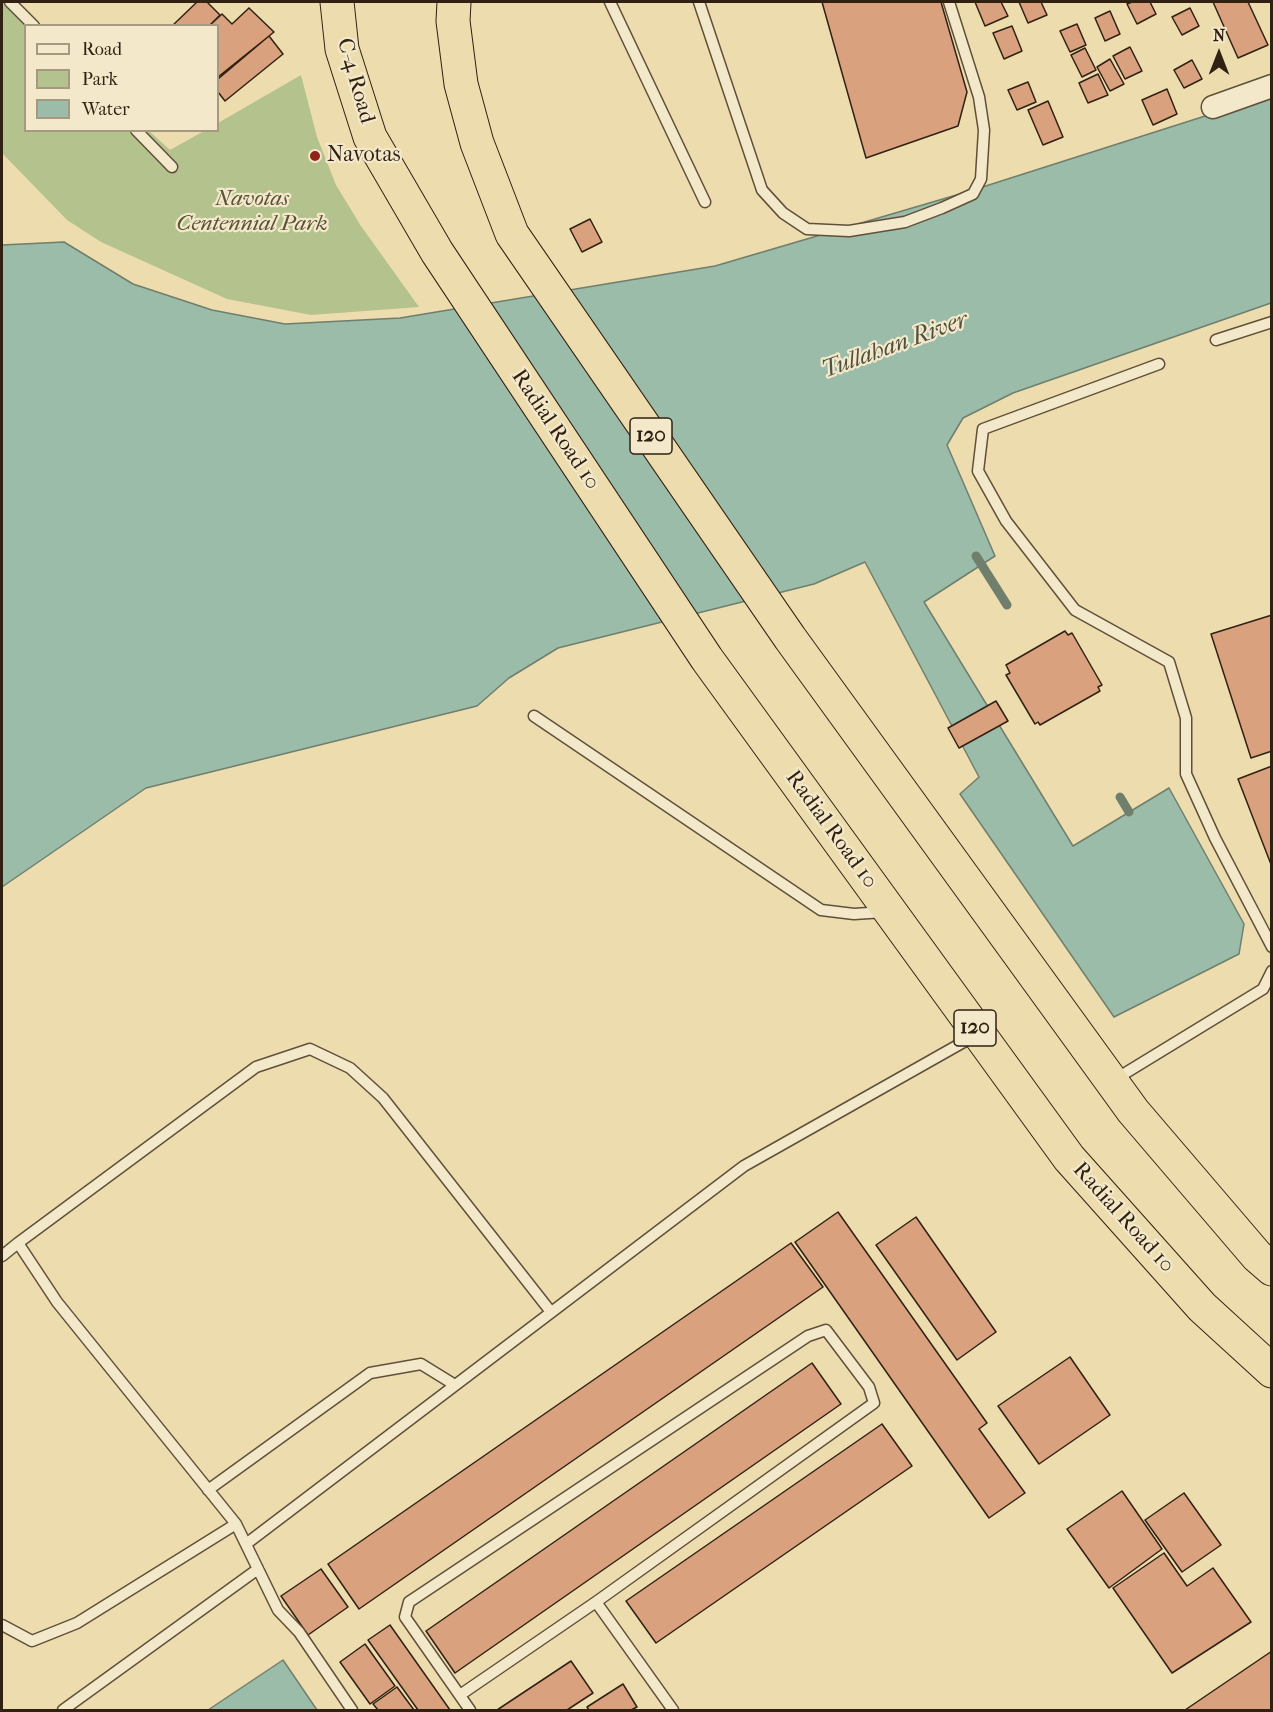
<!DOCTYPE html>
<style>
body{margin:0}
#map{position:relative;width:1273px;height:1712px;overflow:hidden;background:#edddae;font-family:"IM FELL French Canon",serif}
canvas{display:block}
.frame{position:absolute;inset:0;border:3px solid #312113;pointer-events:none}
.legend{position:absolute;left:24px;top:24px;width:195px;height:108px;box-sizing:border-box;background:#f3e9ca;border:2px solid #a59981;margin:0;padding:8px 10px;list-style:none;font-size:18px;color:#312113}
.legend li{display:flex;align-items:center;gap:12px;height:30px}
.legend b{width:30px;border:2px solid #a59981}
.north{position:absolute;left:1189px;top:24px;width:60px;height:60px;-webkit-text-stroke:4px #f3e9ca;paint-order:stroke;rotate:0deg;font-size:16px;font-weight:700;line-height:24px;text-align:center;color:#312113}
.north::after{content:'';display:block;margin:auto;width:21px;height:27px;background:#312113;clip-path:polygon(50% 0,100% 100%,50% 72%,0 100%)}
</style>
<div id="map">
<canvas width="1273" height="1712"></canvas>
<div class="frame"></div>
<ul class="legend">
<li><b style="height:8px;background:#f3e9ca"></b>Road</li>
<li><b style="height:16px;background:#b4c28e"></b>Park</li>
<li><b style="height:16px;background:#9abca8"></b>Water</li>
</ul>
<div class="north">N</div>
</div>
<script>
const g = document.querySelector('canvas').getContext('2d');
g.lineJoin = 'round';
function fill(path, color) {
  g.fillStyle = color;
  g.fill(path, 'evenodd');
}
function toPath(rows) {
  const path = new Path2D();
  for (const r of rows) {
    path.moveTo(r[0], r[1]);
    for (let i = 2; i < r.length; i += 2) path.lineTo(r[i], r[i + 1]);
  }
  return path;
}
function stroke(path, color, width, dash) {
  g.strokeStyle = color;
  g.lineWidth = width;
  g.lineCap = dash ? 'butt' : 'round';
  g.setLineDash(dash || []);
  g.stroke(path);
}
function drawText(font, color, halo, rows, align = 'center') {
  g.font = font + ' "IM FELL French Canon",serif';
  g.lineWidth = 4.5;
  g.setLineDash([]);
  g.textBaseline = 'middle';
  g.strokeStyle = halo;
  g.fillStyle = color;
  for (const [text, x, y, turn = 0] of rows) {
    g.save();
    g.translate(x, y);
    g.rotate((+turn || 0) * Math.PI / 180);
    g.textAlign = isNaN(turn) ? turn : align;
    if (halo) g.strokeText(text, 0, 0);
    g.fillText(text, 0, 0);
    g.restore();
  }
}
fill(toPath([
 [2,2,13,2,38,25,26,26,26,130,149,131,170,150,204,131,218,130,218,123,301,75,317,137,336,185,361,226,419,307,311,315,227,299,101,242,67,220,2,153]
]), '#b4c28e');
const water = toPath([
 [1271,95,1271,303,1013,393,963,418,947,445,995,556,924,602,1073,846,1169,788,1244,924,1239,954,1114,1017,960,794,979,777,865,562,814,584,558,648,509,678,477,706,146,788,2,887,2,245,64,242,133,284,212,310,285,324,400,318,715,266,970,191,1271,95],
 [283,1660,317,1710,208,1710,283,1660]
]);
fill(water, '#9abca8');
stroke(water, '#707e6c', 1.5);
stroke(toPath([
 [976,556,1007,605],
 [1120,797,1129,812]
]), '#707e6c', 9);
const building = toPath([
 [197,2,207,2,220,15,209,26,172,26,197,2],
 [822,2,941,2,967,92,958,126,866,158,822,2],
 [975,2,1001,2,1008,16,985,26,975,2],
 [1019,2,1041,2,1047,15,1028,23,1019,2],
 [1132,2,1150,2,1156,14,1137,24,1127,4,1132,2],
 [1213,2,1248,2,1268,45,1238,58,1213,2],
 [249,8,274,32,218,77,218,26,209,26,222,14,232,24,249,8],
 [1190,8,1199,26,1182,35,1172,17,1190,8],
 [1110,11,1120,34,1105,41,1095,18,1110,11],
 [1077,24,1086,45,1070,52,1060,31,1077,24],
 [1012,26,1022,51,1004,59,993,33,1012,26],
 [269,36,283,54,225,101,218,92,218,79,269,36],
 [1130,47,1142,71,1125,79,1113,56,1130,47],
 [1085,48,1096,70,1082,77,1071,55,1085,48],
 [1110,59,1124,84,1110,91,1097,67,1110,59],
 [1192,60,1202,79,1184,88,1174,70,1192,60],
 [1098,74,1108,95,1088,103,1079,83,1098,74],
 [1028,82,1036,102,1017,110,1008,90,1028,82],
 [1167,89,1177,114,1153,125,1142,100,1167,89],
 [1048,101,1063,137,1043,145,1028,110,1048,101],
 [590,219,602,242,582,252,570,229,590,219],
 [1272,615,1272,751,1251,758,1211,634,1272,615],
 [1065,631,1068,635,1072,633,1102,685,1098,687,1100,691,1040,725,1038,722,1035,724,1006,675,1010,673,1006,665,1065,631],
 [996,701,1008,721,959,748,948,728,996,701],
 [1272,766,1272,867,1238,779,1272,766],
 [838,1212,987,1423,979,1429,1025,1493,989,1518,795,1242,838,1212],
 [916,1217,996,1332,957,1360,876,1245,916,1217],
 [791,1243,823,1287,359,1609,328,1564,791,1243],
 [1070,1357,1110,1415,1039,1464,998,1406,1070,1357],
 [812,1363,841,1404,455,1673,426,1631,812,1363],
 [882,1424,912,1466,656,1643,626,1601,882,1424],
 [1122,1491,1162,1549,1109,1588,1067,1529,1122,1491],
 [1184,1493,1221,1545,1182,1572,1145,1520,1184,1493],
 [1164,1553,1187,1586,1213,1568,1251,1622,1172,1673,1113,1588,1164,1553],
 [321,1569,348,1607,308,1635,281,1596,321,1569],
 [390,1625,450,1710,418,1710,368,1640,390,1625],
 [365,1644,395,1686,370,1704,340,1662,365,1644],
 [1272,1651,1272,1710,1185,1710,1272,1651],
 [571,1661,593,1693,567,1710,497,1710,571,1661],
 [623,1684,637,1707,631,1710,589,1710,587,1707,623,1684],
 [397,1687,414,1710,378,1710,373,1704,397,1687]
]);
fill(building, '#d9a17d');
stroke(building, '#312113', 1.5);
const lane = toPath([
 [10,2,34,26],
 [610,2,705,202],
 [699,2,762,190,783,213,807,229,849,231,905,222,942,208,973,194,981,179,984,130,979,97,949,2],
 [136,130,172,167],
 [1216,340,1272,322],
 [1159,364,983,429,978,471,1006,521,1075,610,1169,662,1186,718,1186,774,1215,838,1272,947],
 [534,716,821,910,854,914,884,912],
 [1114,1080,1263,989,1272,971],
 [18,1243,256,1067,310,1049,350,1068,383,1098,551,1312],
 [2,1256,18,1243,57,1302,236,1524,278,1610,299,1632,352,1710],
 [208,1490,370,1373,421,1364,455,1385],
 [246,1544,744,1166,976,1035],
 [596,1602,673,1710],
 [2,1625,32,1641,77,1623,236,1524],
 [460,1695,596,1602,874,1403,869,1387,826,1330,808,1336,409,1602,405,1617,470,1710],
 [63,1710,258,1569]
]);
const street = toPath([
 [1213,107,1272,86]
]);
const highway = toPath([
 [337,2,342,49,370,137,437,252,707,659,1069,1158,1202,1307,1272,1371],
 [454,2,453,21,461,84,477,143,512,234,790,638,1112,1082,1133,1111,1257,1256,1272,1269]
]);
stroke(lane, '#60503a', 13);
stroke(street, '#60503a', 25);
stroke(highway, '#312113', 35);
stroke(lane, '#f3e9ca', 10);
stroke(street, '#f3e9ca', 22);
stroke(highway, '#edddae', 33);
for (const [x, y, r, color] of [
 [315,156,6,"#8f2418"]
]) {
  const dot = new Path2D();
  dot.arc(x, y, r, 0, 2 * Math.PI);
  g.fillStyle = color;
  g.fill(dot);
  stroke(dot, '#f3e9ca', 2);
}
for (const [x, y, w] of [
 [651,436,42],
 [975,1028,42]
]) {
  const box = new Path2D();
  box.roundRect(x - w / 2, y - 18, w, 36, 4.5);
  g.fillStyle = '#f3e9ca';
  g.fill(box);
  stroke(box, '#312113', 1.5);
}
drawText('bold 21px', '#312113', null, [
 ["120",651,436],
 ["120",975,1028]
]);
drawText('22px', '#312113', '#f3e9ca', [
 ["C-4 Road",355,81,74],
 ["Radial Road 10",555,430,56],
 ["Radial Road 10",831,830,54],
 ["Radial Road 10",1123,1218,48]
]);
drawText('22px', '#312113', '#f3e9ca', [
 ["Navotas",327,156]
], 'left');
drawText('italic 22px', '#585138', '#f3e9ca', [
 ["Navotas",252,200],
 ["Centennial Park",252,225]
]);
drawText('italic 24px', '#505040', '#f3e9ca', [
 ["Tullahan River",895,346,-20]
]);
</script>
